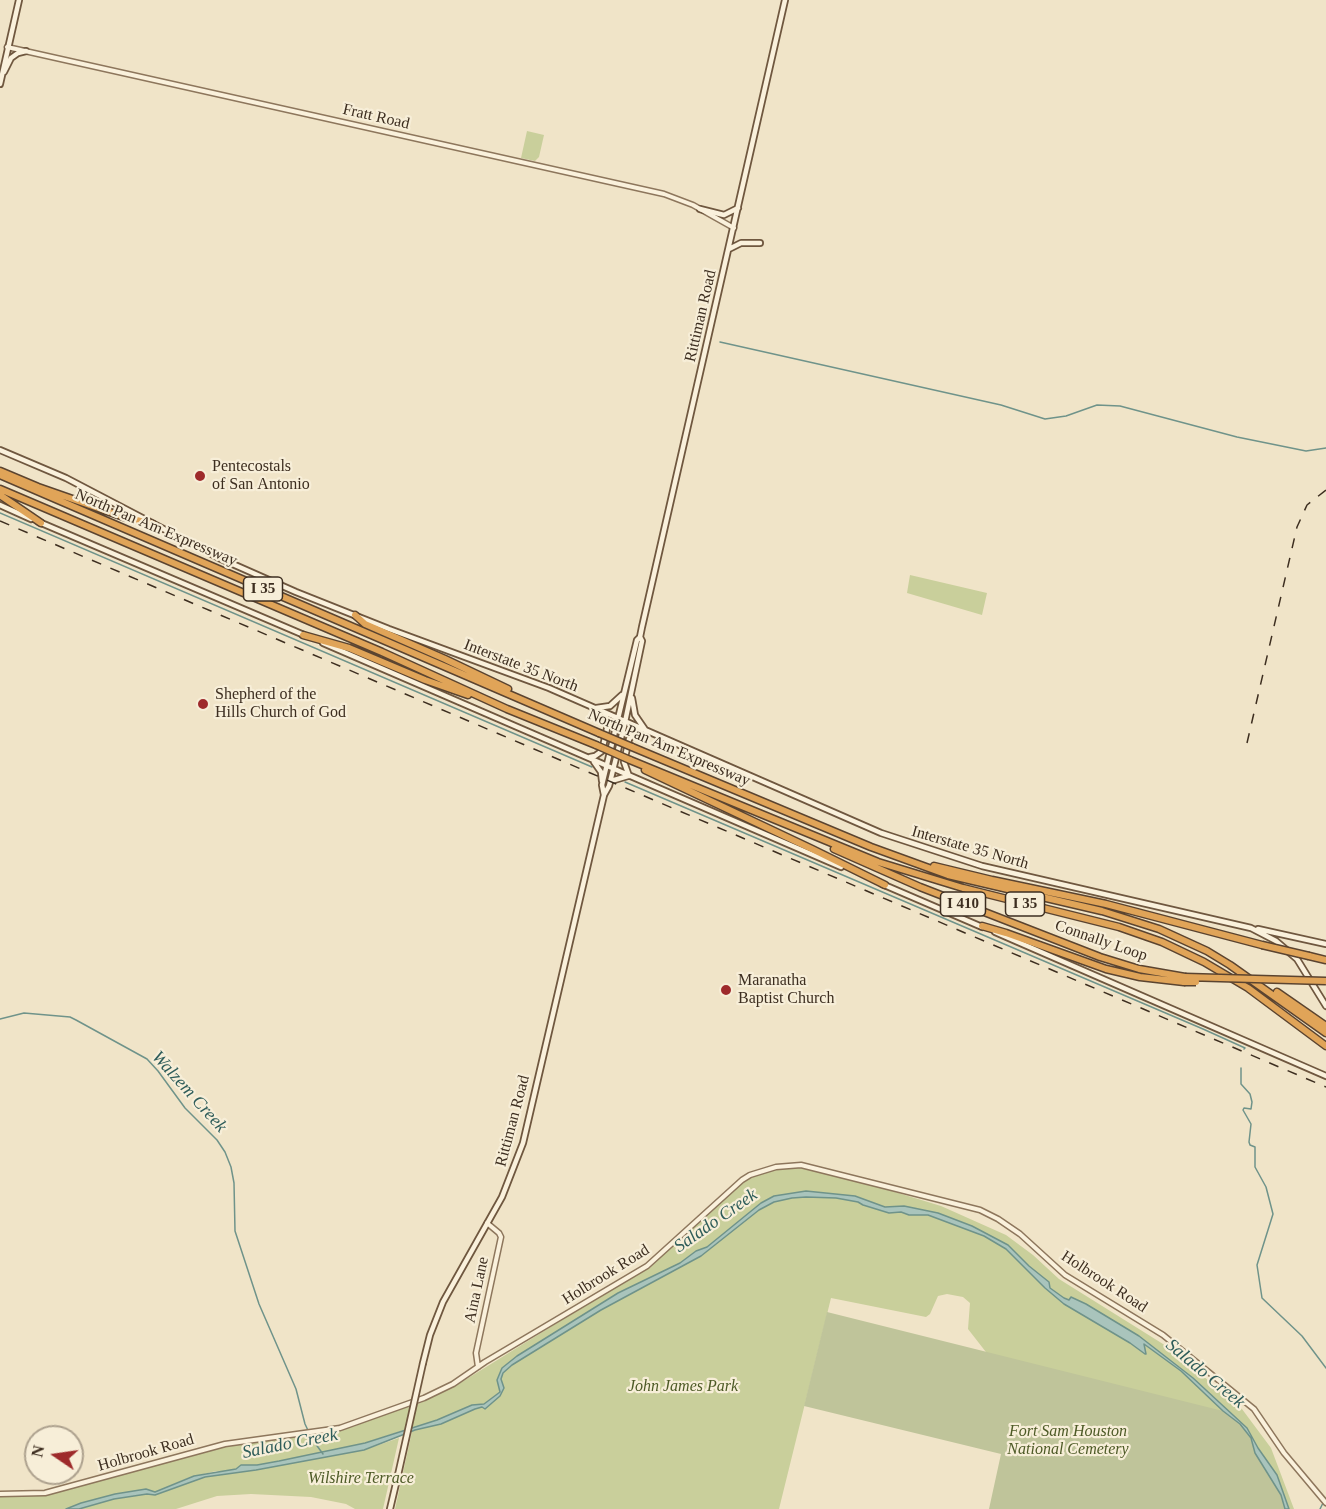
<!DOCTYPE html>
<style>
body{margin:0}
#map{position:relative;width:1326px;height:1509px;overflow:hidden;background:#f0e4c8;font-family:"Times New Roman",serif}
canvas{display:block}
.north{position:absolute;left:24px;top:1425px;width:60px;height:60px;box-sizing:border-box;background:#f7eed8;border:2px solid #ada18e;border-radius:50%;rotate:283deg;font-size:16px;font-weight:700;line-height:24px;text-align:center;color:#3d2e20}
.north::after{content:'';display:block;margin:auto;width:21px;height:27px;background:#9e2a2b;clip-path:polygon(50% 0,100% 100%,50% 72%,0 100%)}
</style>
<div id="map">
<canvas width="1326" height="1509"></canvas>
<div class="north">N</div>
</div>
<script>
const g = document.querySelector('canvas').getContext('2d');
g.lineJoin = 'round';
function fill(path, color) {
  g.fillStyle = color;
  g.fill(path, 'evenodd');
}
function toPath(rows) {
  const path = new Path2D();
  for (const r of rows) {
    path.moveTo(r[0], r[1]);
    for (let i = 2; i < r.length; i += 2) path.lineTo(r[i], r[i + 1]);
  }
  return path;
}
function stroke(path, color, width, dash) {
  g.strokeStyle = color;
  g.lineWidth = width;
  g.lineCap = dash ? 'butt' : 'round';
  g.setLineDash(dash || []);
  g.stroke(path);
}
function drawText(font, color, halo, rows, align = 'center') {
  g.font = font + ' "Times New Roman",serif';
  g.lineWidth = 4.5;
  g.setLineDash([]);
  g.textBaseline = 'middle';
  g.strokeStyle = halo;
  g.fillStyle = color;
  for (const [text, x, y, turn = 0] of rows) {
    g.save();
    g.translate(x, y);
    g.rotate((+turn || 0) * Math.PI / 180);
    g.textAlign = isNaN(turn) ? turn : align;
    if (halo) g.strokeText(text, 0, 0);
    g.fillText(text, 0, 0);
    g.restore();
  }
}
fill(toPath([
 [527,131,544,135,539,157,535,161,521,158],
 [910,575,987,593,982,615,907,593],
 [792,1165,816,1168,941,1206,1006,1235,1033,1255,1059,1279,1163,1344,1239,1405,1271,1448,1294,1509,1201,1509,1021,1397,968,1329,970,1303,963,1297,947,1294,938,1296,930,1314,926,1317,831,1298,779,1509,395,1509,413,1427,365,1443,319,1454,257,1465,241,1465,236,1469,221,1472,216,1471,188,1478,155,1492,146,1489,115,1494,81,1503,66,1509,0,1509,0,1496,44,1496,221,1447,353,1427,387,1413,418,1404,457,1385,628,1279,651,1267,671,1246,746,1178,771,1168],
 [399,1438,383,1509,355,1509,346,1504,311,1497,251,1494,217,1496,176,1509,79,1509,114,1499,147,1494,155,1495,205,1477,256,1470,364,1450]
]), '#c9cf9b');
fill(toPath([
 [827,1312,1223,1411,1240,1424,1251,1438,1255,1453,1281,1495,1285,1509,989,1509,1001,1454,804,1406]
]), '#bfc49a');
const water = toPath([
 [806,1191,855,1196,885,1207,904,1206,938,1213,972,1226,1008,1245,1029,1266,1049,1282,1050,1288,1064,1298,1069,1300,1071,1297,1086,1304,1139,1336,1193,1378,1247,1428,1258,1448,1277,1475,1289,1509,1285,1509,1281,1495,1255,1453,1251,1438,1240,1424,1223,1411,1181,1371,1144,1344,1146,1354,1145,1354,1130,1343,1064,1304,1045,1288,1006,1249,984,1236,928,1215,909,1215,901,1212,889,1213,863,1205,858,1202,836,1198,806,1197,792,1198,774,1202,759,1210,701,1256,601,1310,512,1365,503,1373,501,1379,504,1388,500,1396,485,1409,482,1407,475,1409,441,1424,415,1430,364,1450,256,1470,205,1477,155,1495,147,1494,114,1499,79,1509,66,1509,81,1503,115,1494,146,1489,155,1492,194,1476,236,1469,241,1465,257,1465,279,1461,365,1443,437,1420,472,1405,484,1404,500,1392,497,1380,502,1368,517,1356,618,1293,680,1263,696,1251,707,1247,761,1203,774,1196,806,1191]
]);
fill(water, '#a9c4bc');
stroke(water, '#6f938a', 1.5);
stroke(toPath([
 [720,342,1001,405,1045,419,1066,416,1097,405,1120,406,1237,437,1306,451,1326,448],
 [0,513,592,767],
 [625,782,1203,1029,1245,1048,1244,1049],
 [0,1019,24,1013,70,1017,76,1020,147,1059,158,1071,185,1108,217,1140,225,1152,231,1167,234,1183,235,1231,259,1304,296,1389,305,1424,312,1439,323,1454],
 [1241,1068,1241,1084,1250,1094,1252,1102,1251,1109,1244,1108,1243,1110,1251,1124,1249,1142,1250,1145,1255,1147,1255,1167,1266,1187,1273,1214,1257,1265,1262,1298,1302,1336,1326,1368],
 [1320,1509,1323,1503]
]), '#6f938a', 1.5);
const tertiary = toPath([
 [7,47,664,194,693,205,734,228],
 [478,1367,476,1353,501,1237,499,1233,487,1223],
 [0,1494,45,1493,225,1444,340,1428,424,1398,453,1384,485,1362,647,1266,742,1180,750,1175,776,1167,801,1165,980,1210,998,1219,1020,1234,1065,1275,1163,1335,1254,1409,1284,1453,1326,1503]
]);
const secondary = toPath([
 [4,72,11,58,18,53,26,51],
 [0,84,19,0],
 [700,209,724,215,738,208],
 [729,249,741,243,760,243],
 [0,450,66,478,219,558,296,592,389,629,549,688,881,833,982,866,1251,928,1276,941,1297,959,1326,1006],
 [0,505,31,519],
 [39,522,304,635],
 [323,643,841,867],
 [632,698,635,715,646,731],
 [596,708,610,706,622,695],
 [590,757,595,756,602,751,608,724,605,714],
 [594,762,601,772,602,781],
 [629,776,624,762,629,739,636,732,641,731],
 [611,781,628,776],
 [604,795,602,785,637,640,640,637,642,627,785,0],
 [882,884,982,927],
 [1258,929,1326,944],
 [995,932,1326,1076],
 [423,1363,430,1335,443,1302,502,1197,523,1143,604,795,609,786,625,722,642,641,640,637],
 [390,1509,398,1475]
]);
const motorway = toPath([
 [0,471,38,487,124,517,153,524],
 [0,475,599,733],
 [0,489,382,652,507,709,596,745],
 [0,495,41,523],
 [355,615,365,624,445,659,508,689],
 [303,635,349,648,425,680,468,695],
 [632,747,871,847,948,875,1102,911,1159,929,1207,951,1230,965,1326,1033],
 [630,760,878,862,963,888,1119,927,1162,942,1204,962,1248,988,1326,1046],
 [645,770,812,849,885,885],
 [834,849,920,887,1100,957,1139,969,1185,977],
 [934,866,992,880,1106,904,1262,945],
 [982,926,1006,933,1106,969,1140,977,1184,982],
 [1309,956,1326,960],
 [1277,992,1326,1026]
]);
stroke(tertiary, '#8d765c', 7);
stroke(secondary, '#6f573f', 8);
stroke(motorway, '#5b4430', 9);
stroke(tertiary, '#faf1dc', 4);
stroke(secondary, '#faf1dc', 4.5);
stroke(motorway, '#e0a458', 6);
stroke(toPath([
 [0,521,1326,1087],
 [1247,743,1297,527,1307,505,1326,490]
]), '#3d2e20', 1.5, [10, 10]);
const secondaryBridge = toPath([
 [398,1475,423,1363]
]);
const motorwayBridge = toPath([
 [599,733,632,747],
 [596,745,630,760],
 [1262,945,1309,956],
 [1185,977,1326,981],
 [1184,982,1196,982]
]);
stroke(secondaryBridge, '#6f573f', 8, []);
stroke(motorwayBridge, '#5b4430', 9, []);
stroke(secondaryBridge, '#faf1dc', 4.5);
stroke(motorwayBridge, '#e0a458', 6);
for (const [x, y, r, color] of [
 [200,476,6,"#9e2a2b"],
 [203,704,6,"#9e2a2b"],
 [726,990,6,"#9e2a2b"]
]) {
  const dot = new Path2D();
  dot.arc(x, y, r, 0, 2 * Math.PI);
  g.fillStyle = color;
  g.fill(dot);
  stroke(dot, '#f7eed8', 2);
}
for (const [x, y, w] of [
 [263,589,39],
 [963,904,45],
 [1025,904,39]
]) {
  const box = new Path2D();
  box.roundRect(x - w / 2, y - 12, w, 24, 4.5);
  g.fillStyle = '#f7eed8';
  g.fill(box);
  stroke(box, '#3d2e20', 1.5);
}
drawText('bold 15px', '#3d2e20', null, [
 ["I 35",263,589],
 ["I 410",963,904],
 ["I 35",1025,904]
]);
drawText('16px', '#3d2e20', '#f7eed8', [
 ["Fratt Road",376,117,13],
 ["Rittiman Road",701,316,-77],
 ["North Pan Am Expressway",156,528,23],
 ["Interstate 35 North",521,666,21],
 ["North Pan Am Expressway",669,748,23],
 ["Interstate 35 North",970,848,16],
 ["Connally Loop",1101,941,19],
 ["Rittiman Road",513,1121,-75],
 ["Holbrook Road",606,1275,-32],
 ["Holbrook Road",1104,1282,33],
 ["Aina Lane",477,1290,-78],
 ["Holbrook Road",146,1453,-16]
]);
drawText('16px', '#3d2e20', '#f7eed8', [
 ["Pentecostals",212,467],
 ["of San Antonio",212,485],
 ["Shepherd of the",215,695],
 ["Hills Church of God",215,713],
 ["Maranatha",738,981],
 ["Baptist Church",738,999]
], 'left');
drawText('italic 16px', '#4d5a26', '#f7eed8', [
 ["John James Park",683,1387],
 ["Fort Sam Houston",1068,1432],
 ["National Cemetery",1068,1450],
 ["Wilshire Terrace",361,1479]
]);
drawText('italic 18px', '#2f5d5a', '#f7eed8', [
 ["Walzem Creek",189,1092,48],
 ["Salado Creek",716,1221,-35],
 ["Salado Creek",1205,1374,40],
 ["Salado Creek",290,1444,-11]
]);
</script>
